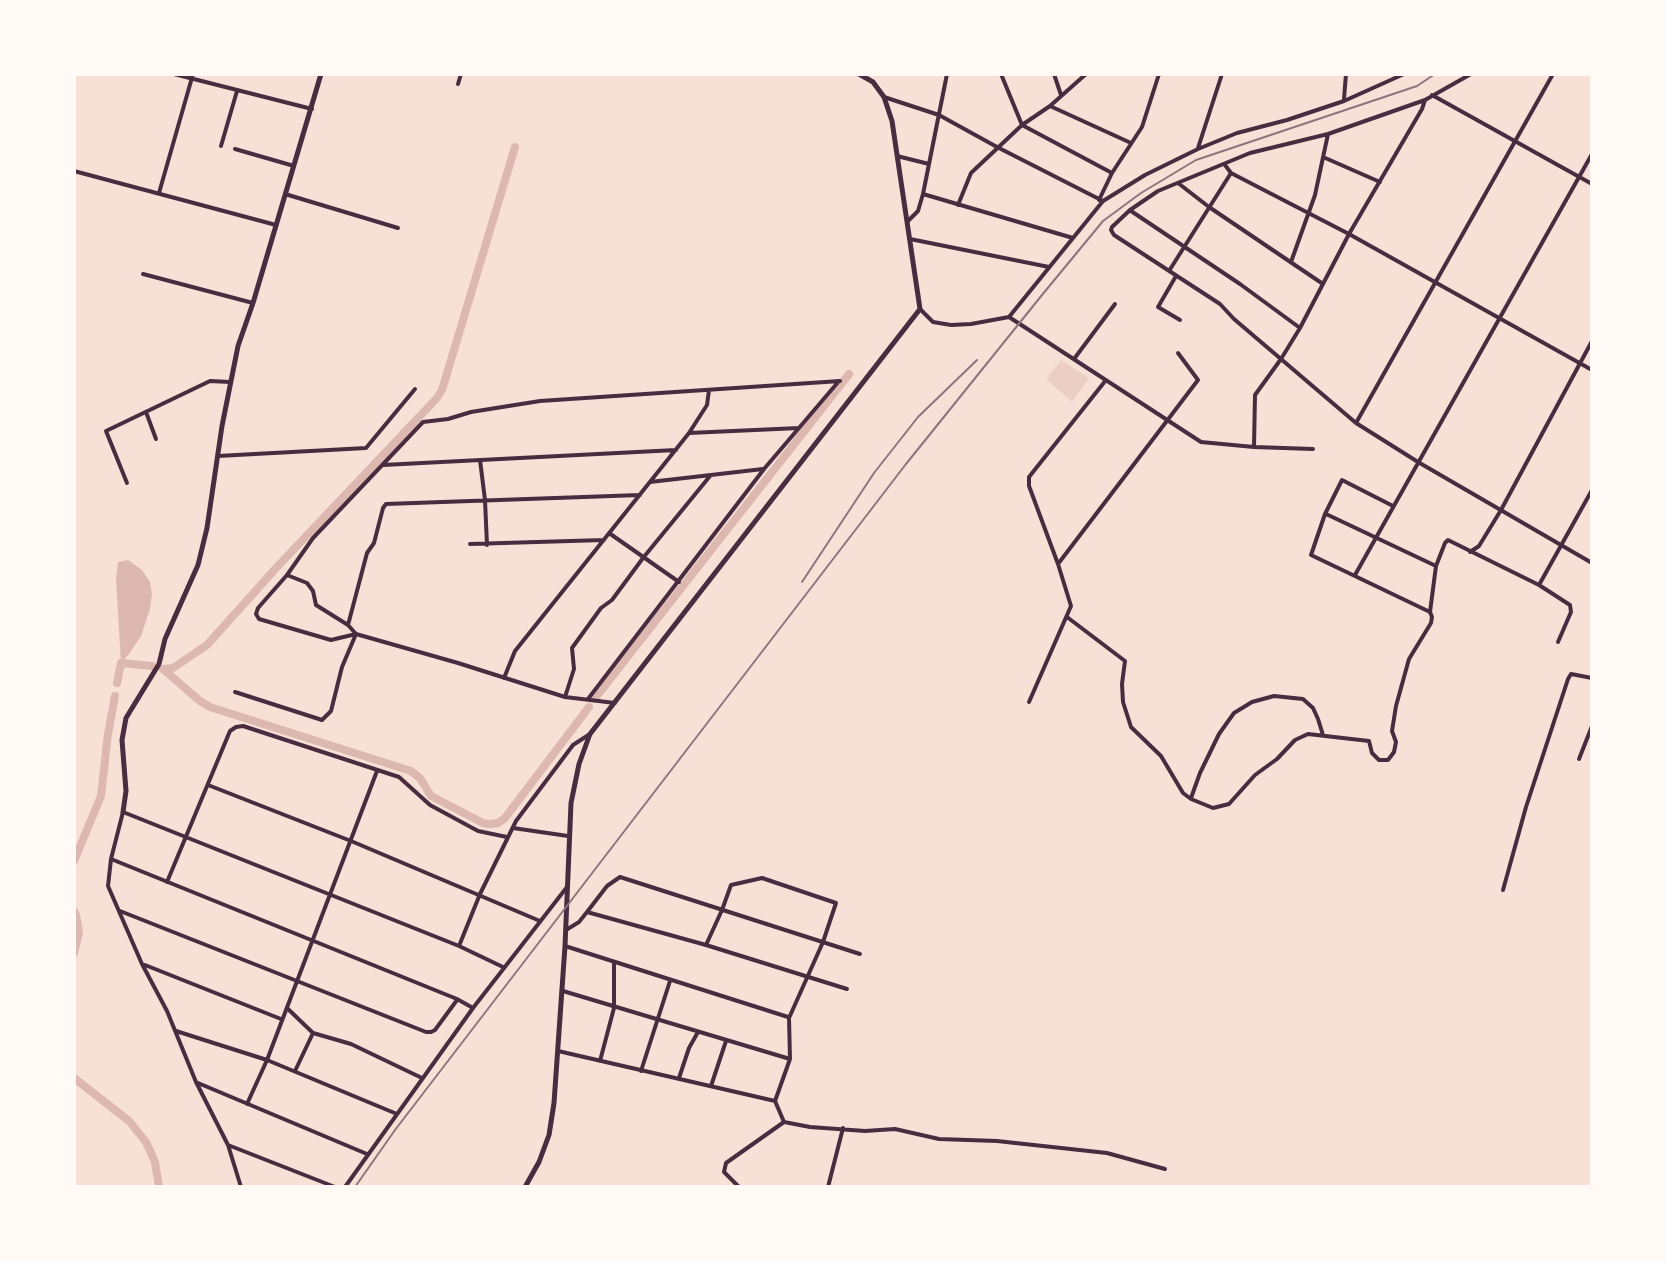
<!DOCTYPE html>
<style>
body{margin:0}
#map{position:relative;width:1666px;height:1261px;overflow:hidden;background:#f7e1d7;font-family:Karla,sans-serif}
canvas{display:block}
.frame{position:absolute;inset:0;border:76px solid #fffaf5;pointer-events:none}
</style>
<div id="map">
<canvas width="1666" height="1261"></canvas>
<div class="frame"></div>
</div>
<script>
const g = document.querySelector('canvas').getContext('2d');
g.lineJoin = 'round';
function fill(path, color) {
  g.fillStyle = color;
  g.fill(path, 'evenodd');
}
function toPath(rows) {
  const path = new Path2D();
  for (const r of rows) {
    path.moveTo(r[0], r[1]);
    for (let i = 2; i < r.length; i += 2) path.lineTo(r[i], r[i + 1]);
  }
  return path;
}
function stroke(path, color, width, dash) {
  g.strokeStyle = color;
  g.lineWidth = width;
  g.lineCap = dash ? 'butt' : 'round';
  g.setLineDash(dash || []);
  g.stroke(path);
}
fill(toPath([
 [1061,360,1089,378,1072,402,1046,379]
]), '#ebcfc5');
fill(toPath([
 [128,560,142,570,150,582,152,594,150,609,141,636,129,654,121,663,116,578,118,562]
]), '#dcb8b0');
stroke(toPath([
 [163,669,173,668,207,645,277,567,437,398,442,390,515,147],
 [163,669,200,701,210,707,411,771,420,778,431,796,483,823,490,824,498,823,505,818,589,707],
 [117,683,121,663,152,666],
 [596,697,849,374],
 [74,861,101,796,108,734,115,696],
 [74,911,76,915,79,933,74,953],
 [74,1078,129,1121,146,1142,155,1162,159,1187]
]), '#dcb8b0', 8);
stroke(toPath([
 [174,74,312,109],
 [1001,74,1022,125,1112,173],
 [1054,74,1061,95],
 [1471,74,1425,100,1328,134,1250,153,1158,191,1130,210,1112,227,1111,230,1114,235,1220,304,1234,319,1356,423,1418,462,1592,563],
 [458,84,461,74],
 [1432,95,1592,184],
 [884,97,939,115,997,147,1103,201],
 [1344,99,1346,74],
 [1050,106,1131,143],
 [221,146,237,91],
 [1198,148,1222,74],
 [235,149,294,166],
 [897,156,929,164],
 [1323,157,1380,182],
 [1225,165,1231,173,1349,234,1592,370],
 [74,171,276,225],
 [1178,183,1209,207,1323,284],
 [159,193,193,74],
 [285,194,398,228],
 [923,194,1073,238],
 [1099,200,1112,173,1142,127,1159,74],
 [958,205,971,173,1022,125,1050,106,1086,74],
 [1131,211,1240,284,1300,328],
 [907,222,918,211,923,194,947,74],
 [910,239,1049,267],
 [1291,262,1315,195,1328,134],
 [1169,271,1231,173],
 [143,274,253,303],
 [1176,276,1158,307,1180,320],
 [920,309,933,322,951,325,971,324,1009,317,1201,442,1254,447,1313,449],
 [1009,317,1103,201,1116,193,1145,175,1198,149,1237,133,1287,120,1344,101,1404,74],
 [1074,359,1115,304],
 [146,412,156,439],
 [1356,423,1553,74],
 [689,433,799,428],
 [1254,447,1255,395,1281,359,1300,328,1349,234,1422,109,1425,100],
 [218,456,366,448,415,389],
 [480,460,485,500,487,545],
 [383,465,676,450],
 [650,482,763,469],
 [127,483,106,431,210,381,230,382],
 [1393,506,1342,480,1325,514,1311,555,1430,612],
 [1326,514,1436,566],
 [609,533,679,582],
 [470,544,604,540],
 [1470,552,1479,546,1501,510,1592,341],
 [1058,564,1198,380,1178,353],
 [287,575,307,583,313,591,316,605,348,625,356,634],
 [1355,575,1592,154],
 [1539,585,1592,490],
 [1067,617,1125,661,1122,684,1123,702,1131,727,1161,756,1183,793,1191,799,1213,808,1229,804,1255,775,1277,759,1295,740,1308,734,1369,741,1372,753,1379,760,1388,760,1394,752,1396,742,1392,731,1396,706,1409,659,1431,623,1432,617,1430,612,1436,566,1445,543,1448,540,1539,585,1570,605,1571,612,1558,642],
 [348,625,367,553,374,543,383,508,386,504,640,495],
 [504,678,515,651,689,433,707,405,709,390],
 [235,692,322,720,331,711,342,667,356,634],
 [565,697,574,669,572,648,601,608,612,600,643,558,710,476],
 [588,699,764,469,839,381],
 [1029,702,1071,606,1058,564,1029,486,1029,477,1106,380],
 [615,703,565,697,458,663,356,634,331,640,259,619,256,614,258,608,287,575,313,538,423,422,448,419,471,412,540,401,840,381],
 [1579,759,1592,726],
 [208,785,351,841,540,921],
 [1191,798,1200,773,1219,734,1234,713,1252,702,1274,696,1303,699,1313,708,1318,719,1323,735],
 [513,828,568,836],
 [111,859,457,999,473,1008],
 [167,882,230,731,236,727,243,726,399,777,430,805,478,831,507,837],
 [1503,890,1526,807,1568,679,1571,674,1592,678],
 [120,911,426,1032,431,1032,435,1030,457,1000],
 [587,912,607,886,620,877,860,954],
 [566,930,579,922,587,912,706,945,847,989],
 [706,945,722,910,731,885,762,878,836,903,823,942,789,1018,790,1059,775,1101],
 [459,946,480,894,516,821,573,745,590,734],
 [565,946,788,1017],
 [145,965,281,1019],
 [563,991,790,1059],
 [287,1008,313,1033,351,1044,422,1078],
 [176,1031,267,1060,397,1114],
 [558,1051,775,1101,784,1122,810,1127,865,1131,895,1129,939,1139,997,1141,1107,1153,1165,1169],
 [600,1061,614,1008,614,962],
 [295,1071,313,1033],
 [641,1071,670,981],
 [679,1078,689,1048,698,1032],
 [198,1083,367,1154],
 [711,1086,726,1041],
 [247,1104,267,1060,377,771],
 [228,1145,335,1187],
 [241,1187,228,1145,196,1082,167,1011,142,964,108,886,111,859,123,812,459,946,503,967],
 [345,1187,473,1008,567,887],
 [739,1187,724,1172,726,1163,784,1122],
 [828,1187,843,1128]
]), '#4a2c40', 4);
stroke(toPath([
 [123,812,126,791,122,740,126,718,159,664,165,639,198,565,207,528,222,426,238,346,253,303,321,74],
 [525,1187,539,1162,549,1135,554,1103,565,946,571,803,579,764,590,734,920,309,892,121,884,97,873,82,859,74]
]), '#4a2c40', 5);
stroke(toPath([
 [802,582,874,473,918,417,977,360],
 [355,1187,395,1130,906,464,1042,295,1103,221,1141,193,1196,160,1417,86,1435,74]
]), '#8f747c', 2);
</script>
